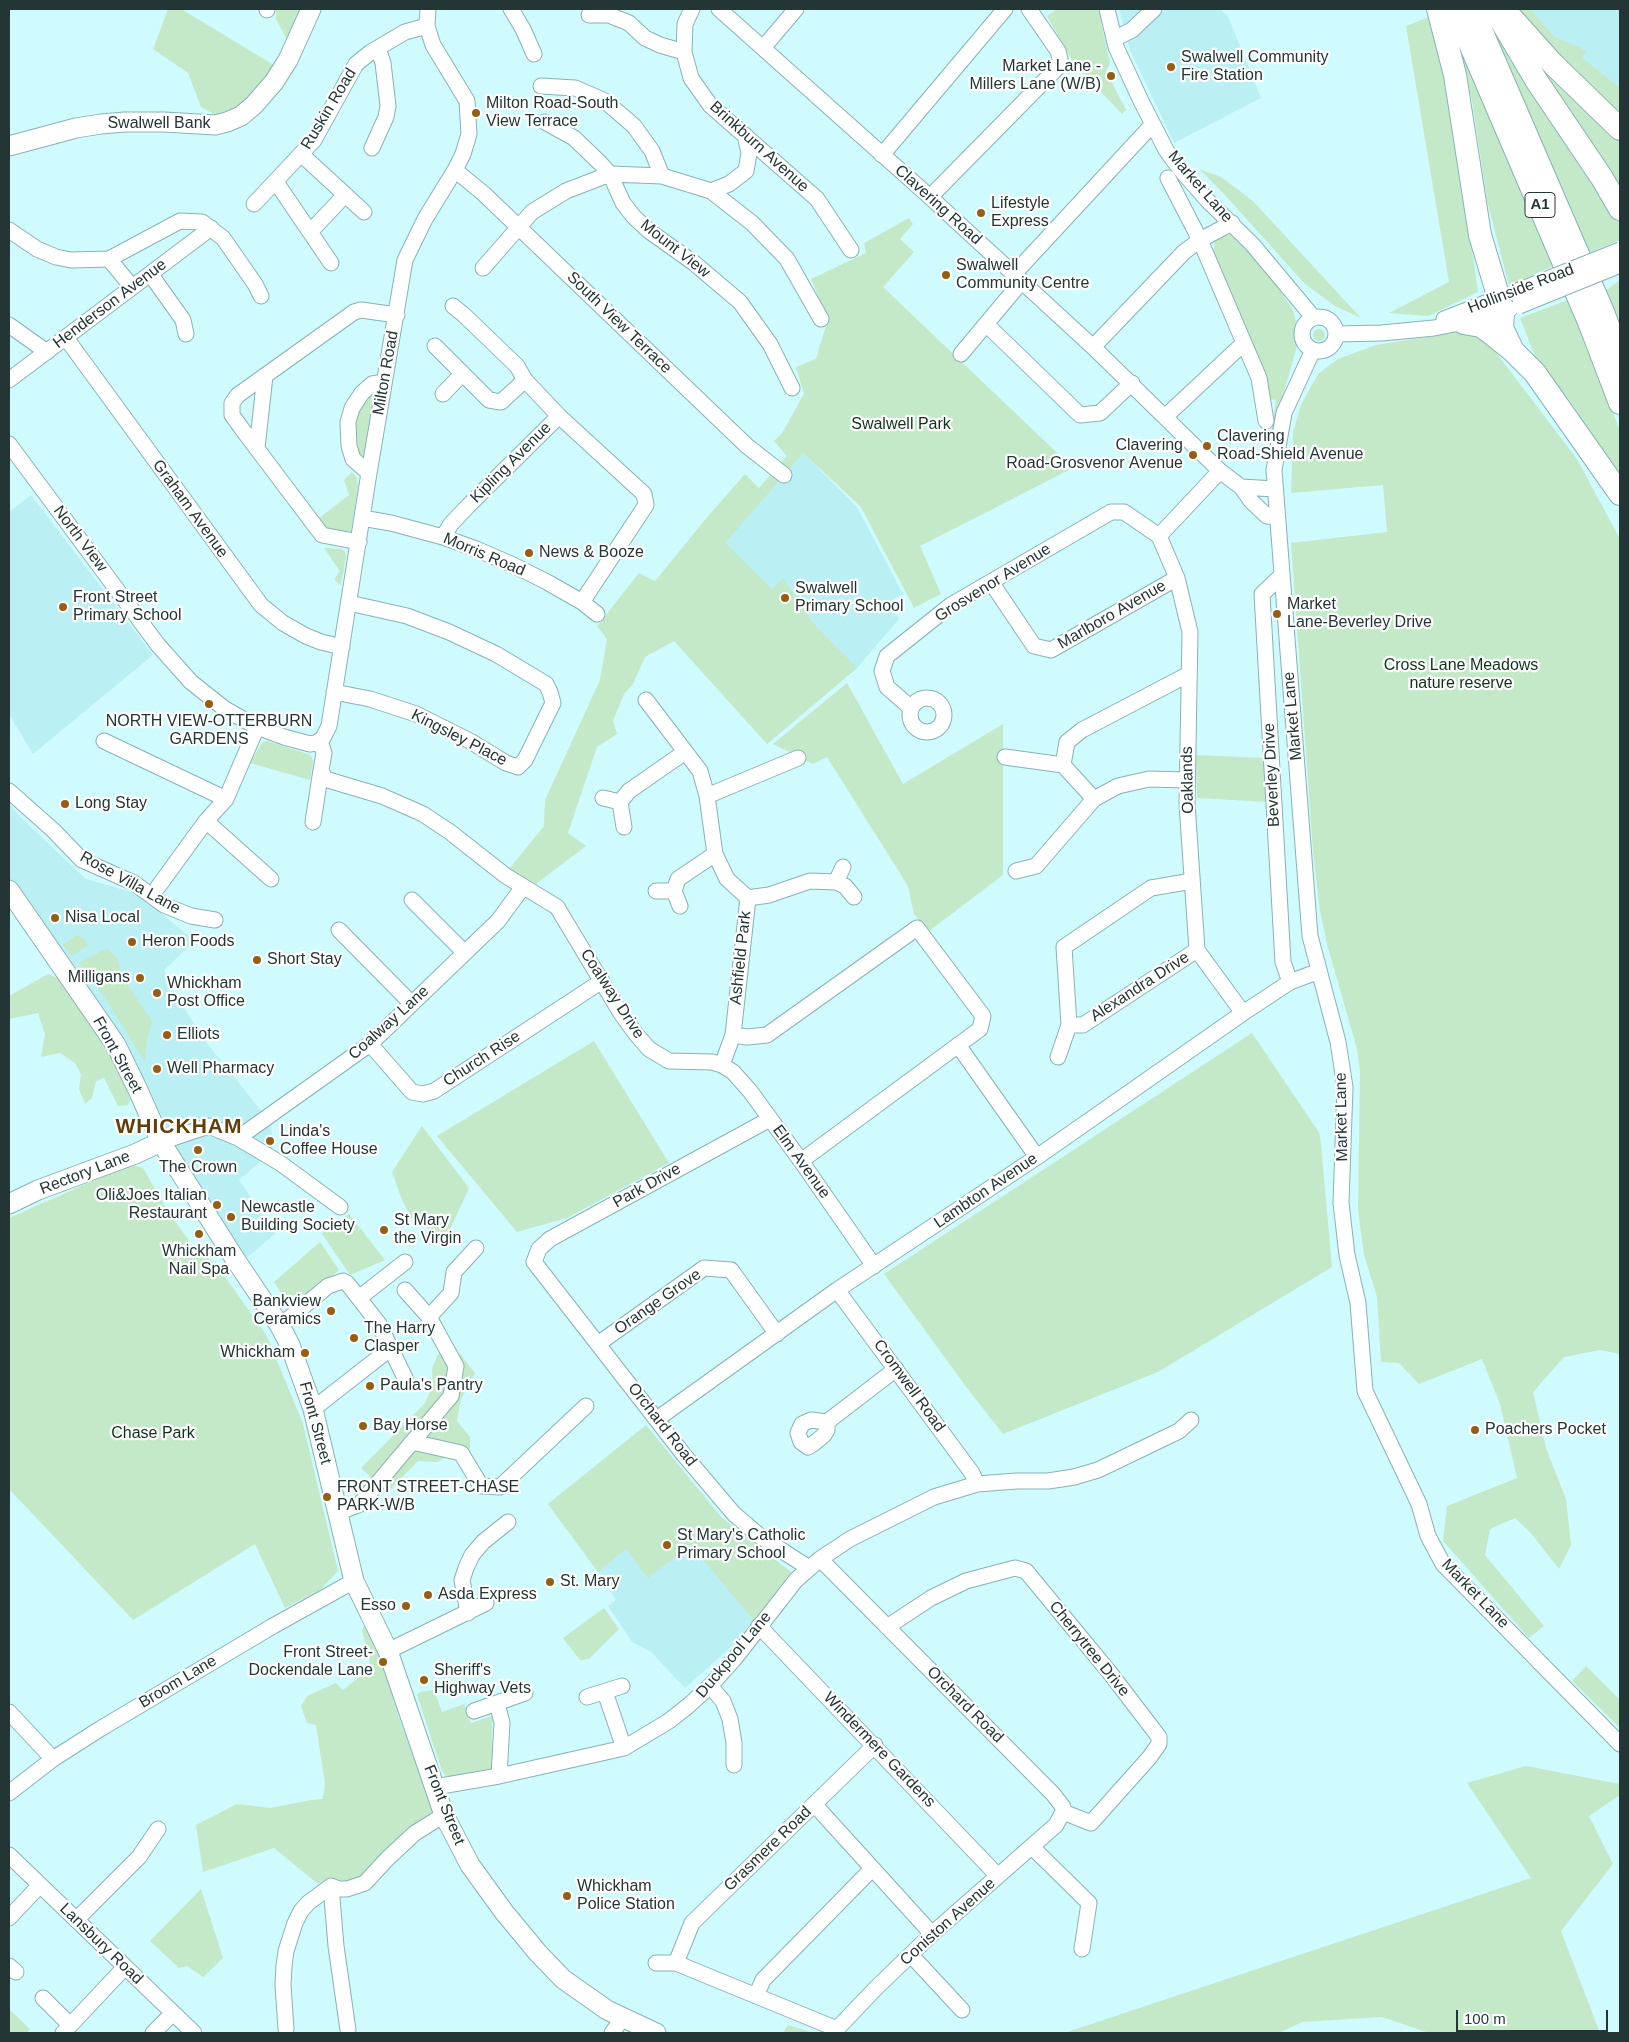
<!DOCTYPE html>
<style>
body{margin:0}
#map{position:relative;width:1629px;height:2042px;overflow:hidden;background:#cffbfe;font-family:Arial,sans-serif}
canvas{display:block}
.frame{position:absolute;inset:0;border:10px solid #243536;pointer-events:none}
.scale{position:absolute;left:1456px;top:2010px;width:152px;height:22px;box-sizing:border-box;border:2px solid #243536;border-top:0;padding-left:6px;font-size:15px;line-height:18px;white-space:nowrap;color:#243536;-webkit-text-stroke:4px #fff;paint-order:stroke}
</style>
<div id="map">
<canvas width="1629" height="2042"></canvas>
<div class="frame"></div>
<div class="scale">100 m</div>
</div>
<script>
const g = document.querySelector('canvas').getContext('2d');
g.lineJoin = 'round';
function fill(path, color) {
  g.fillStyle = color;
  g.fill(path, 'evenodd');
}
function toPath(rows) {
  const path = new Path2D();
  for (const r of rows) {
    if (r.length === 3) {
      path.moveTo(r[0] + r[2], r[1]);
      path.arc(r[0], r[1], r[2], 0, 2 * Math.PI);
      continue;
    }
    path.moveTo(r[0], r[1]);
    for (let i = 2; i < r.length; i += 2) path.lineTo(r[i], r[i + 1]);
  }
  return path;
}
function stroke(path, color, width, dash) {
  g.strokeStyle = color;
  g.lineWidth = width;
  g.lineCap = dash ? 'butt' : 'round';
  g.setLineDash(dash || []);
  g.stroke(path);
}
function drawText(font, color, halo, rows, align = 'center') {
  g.font = font + ' Arial,sans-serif';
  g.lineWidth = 4.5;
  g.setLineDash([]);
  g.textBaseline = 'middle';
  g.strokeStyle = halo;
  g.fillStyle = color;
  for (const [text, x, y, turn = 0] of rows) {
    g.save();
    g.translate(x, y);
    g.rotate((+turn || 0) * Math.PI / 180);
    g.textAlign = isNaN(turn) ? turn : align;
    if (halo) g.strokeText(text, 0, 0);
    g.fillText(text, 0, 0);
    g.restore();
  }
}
fill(toPath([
 [1119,9,1220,9,1228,16,1261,98,1174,143,1130,50],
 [1525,9,1620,9,1620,116],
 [803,453,857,507,903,594,887,603,899,619,857,668,767,744,683,587],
 [31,495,153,655,33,754,9,714,9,512],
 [9,803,20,817,86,879,138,894,195,941,164,970,177,997,206,1042,271,1123,273,1151,239,1180,276,1233,244,1260,180,1159,148,1085,9,886],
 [646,1425,722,1518,791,1572,742,1637,685,1688,651,1652,632,1642,608,1606,616,1600,598,1572,548,1504]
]), '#baf0f3');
fill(toPath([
 [168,9,181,9,277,67,249,103,215,115,201,107,188,73,153,49],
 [276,9,301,9,287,40,276,19],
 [1057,9,1098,9,1110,63,1106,71,1126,110,1122,114,1073,62,1047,16],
 [1483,9,1611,206,1620,224,1620,240,1588,253],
 [1513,9,1530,9,1556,38,1579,47,1586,52,1582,58,1620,88,1620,121],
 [1449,10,1553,266,1509,286,1487,200,1472,100],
 [1429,17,1451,99,1478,292,1428,316,1389,313,1449,282,1406,26],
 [1527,54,1563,83,1620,141,1620,187,1610,170],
 [1199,169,1221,177,1252,200,1361,318,1335,306,1305,284,1225,195],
 [909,218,913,224,900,239,914,252,883,287,1073,468,920,546,941,594,914,608,861,507,803,453,725,543,772,589,783,578,813,623,857,668,767,744,674,641,645,657,633,684,624,694,613,721,617,734,597,747,568,833,586,846,536,884,509,869,544,826,545,800,600,680,607,639,597,626,639,573,655,581,709,515,745,474,759,488,787,456,774,441,782,433,804,394,796,367,816,359,828,319,811,279,866,253,864,243],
 [1232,235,1242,244,1274,282,1293,310,1297,325,1296,350,1270,441,1276,400,1268,399,1213,257,1215,240,1223,236],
 [1620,280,1620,332,1605,291],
 [1568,300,1620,431,1620,480,1570,401,1537,361,1520,318],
 [1319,335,6],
 [1458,332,1485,338,1577,459,1620,539,1620,1354,1600,1350,1564,1357,1533,1392,1546,1448,1566,1499,1571,1545,1559,1569,1530,1532,1515,1518,1490,1529,1485,1555,1544,1626,1529,1638,1443,1541,1447,1506,1517,1478,1500,1404,1482,1359,1419,1384,1399,1363,1381,1362,1377,1297,1364,1255,1358,1210,1360,1072,1357,1049,1327,944,1320,911,1313,851,1291,543,1387,532,1383,485,1291,493,1293,433,1301,405,1318,374,1338,359,1376,345],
 [375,393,363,460,356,452,354,420,367,395],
 [352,472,357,478,358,486,351,532,328,531,318,519,349,495,344,480],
 [324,548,342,549,345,552,346,556,341,585,334,580,340,571],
 [847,683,903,784,1003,724,1003,875,929,931,914,914,908,886,827,757,813,764,773,744],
 [267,741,311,755,313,761,310,780,250,763,262,743],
 [1196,755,1265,758,1267,802,1197,798],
 [77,935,85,939,87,946,72,956,63,945],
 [107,948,117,958,123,978,152,1021,147,1041,145,1062,102,993,79,963],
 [48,974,63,980,116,1056,130,1100,128,1105,118,1106,104,1078,96,1081,92,1098,85,1104,79,1089,81,1074,75,1063,60,1053,41,1057,45,1034,38,1013,9,1019,9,996],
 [1252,1033,1320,1134,1332,1267,1158,1372,1003,1434,967,1388,884,1274],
 [594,1041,669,1163,567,1218,517,1232,437,1136],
 [422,1126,469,1188,446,1238,413,1220,402,1200,392,1172],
 [131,1164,143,1168,167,1210,195,1249,216,1264,267,1336,303,1424,338,1571,320,1590,285,1608,255,1544,133,1620,9,1489,9,1218],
 [349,1214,385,1260,350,1275,322,1234],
 [320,1242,339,1270,292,1311,274,1282],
 [438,1354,460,1354,475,1373,461,1399,457,1421,470,1437,470,1454,445,1458,437,1462,418,1461,387,1493,361,1468,425,1403,433,1385,432,1369],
 [646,1425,722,1518,791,1572,754,1621,691,1545,648,1578,626,1549,598,1572,548,1504],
 [604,1608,619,1629,589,1659,580,1660,563,1638],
 [364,1626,367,1626,380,1657,399,1718,433,1812,361,1877,347,1882,330,1877,318,1884,274,1848,203,1872,196,1825,237,1804,270,1808,311,1800,323,1799,325,1784,316,1725,307,1723,301,1706,307,1696,336,1683,343,1690,368,1670,370,1665,369,1657,362,1631],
 [1586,1666,1620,1700,1620,1728,1572,1681],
 [434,1690,442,1712,464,1704,471,1723,492,1716,492,1771,454,1777,446,1776,442,1771,417,1695,420,1692],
 [1526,1766,1620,1784,1620,1795,1589,1816,1613,1864,1561,1931,1600,2033,1429,2033,1382,2017,1302,2022,1279,2033,1064,2033,1531,1878,1467,1783],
 [201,1889,223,1958,203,1977,187,1966,179,1968,150,1941],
 [9,2009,30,2029,26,2033,9,2033],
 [788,2025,814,2033,783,2033]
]), '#c3e9c8');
const minor = toPath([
 [511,9,523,29,534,54],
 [692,9,685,24,684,52,691,78,710,105,817,199,851,250],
 [719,9,930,197,1093,347,1220,471,1241,487,1252,502,1267,516,1277,517],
 [1107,9,1116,47,1141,101,1166,150,1180,169,1208,201,1252,244,1313,317],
 [267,10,267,9],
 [589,15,609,15,629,23,645,38,660,45,684,52],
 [1114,39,1132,30,1154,9],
 [763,48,796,9],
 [541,86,575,88,605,101,634,126,652,151,662,176],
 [545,122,574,138,600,163,610,174,623,203,634,217,649,231,694,263,740,302,770,344,792,388],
 [372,148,386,117,388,106,383,63,378,48],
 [301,154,364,212],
 [882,155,1005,9],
 [455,170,484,194,747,446,784,475],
 [1168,178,1200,240,1259,378,1266,421],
 [276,182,331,263],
 [711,191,729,184,746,171,749,153,745,135],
 [930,197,1058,67,1060,59,1058,51,1029,9],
 [254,204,314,140,356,64,371,52,405,32,427,26],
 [9,230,37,249,56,257,71,260,109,259,180,221,202,222,223,238,255,284,261,296],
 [310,232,345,195],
 [109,259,132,287],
 [483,268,532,212,566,191,610,174,662,176,711,191,752,223,787,259,821,319],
 [1014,274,1152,125],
 [151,275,183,320,186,334],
 [453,306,464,315,517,366,525,380,559,416],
 [1319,334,17],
 [1444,319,1506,295],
 [986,324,1080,415,1100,413,1132,383],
 [9,325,47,352],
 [1337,334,1382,333,1434,328,1485,318,1510,309],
 [66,338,261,605,283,623,306,636,321,642,342,647],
 [435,346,489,400,501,402,525,380],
 [1093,347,1184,252,1200,240,1232,223],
 [1313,350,1284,413,1274,470,1310,936,1338,1042,1345,1087,1341,1203,1347,1255,1358,1303,1365,1391,1419,1504,1428,1536,1443,1564,1620,1744],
 [961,354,1022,281],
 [9,380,211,228],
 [443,394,462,374],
 [1166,416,1244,343],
 [9,444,158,645,191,682,225,709,257,727,284,737,310,744,316,743,323,738,329,726,369,473,405,260,425,219,455,170,463,154,469,134,467,101,433,45,427,26,428,9],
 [257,448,265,376],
 [369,473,353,459,349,446,348,422,352,408,362,393,372,384,384,382],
 [1241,487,1275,489],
 [362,518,391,523,443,537,476,549,513,565,547,582,582,602,597,614],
 [1159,536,1177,578,1190,632,1187,804,1197,950,1243,1013],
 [1159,536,1220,471],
 [443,537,451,524,468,506,559,416,644,494,646,505,582,602],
 [359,542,322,535,242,429,232,415,232,403,238,395,354,312,361,310,397,315],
 [1281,576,1262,594,1283,962,1290,982],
 [991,582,1034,646,1051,650,1177,578],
 [334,692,370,699,416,714,470,741,506,763,518,767,525,760,553,703,550,692,546,684,496,654,449,632,407,616,349,603],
 [927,715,17],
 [646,700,700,771,707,796,715,854,727,879,748,898,733,1035,722,1065],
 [911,708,887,687,882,671,887,656,951,605,1111,512,1124,512,1159,536],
 [104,741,226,799],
 [320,741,324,753,321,770,325,779,382,796,423,814,450,832,506,876,557,907,620,1012,636,1034,649,1049,669,1061,712,1062,722,1065,733,1072,750,1091,801,1161,874,1266],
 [1005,757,1063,765],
 [9,791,53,830,82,860,134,883,164,905,191,916,215,920],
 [707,796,798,758],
 [603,798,620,802],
 [1094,799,1063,765,1067,742,1082,730,1189,674],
 [206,821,271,879],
 [313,822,321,770],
 [624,827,620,802,629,791,685,752],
 [1016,871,1036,866,1094,799,1118,786,1149,779,1187,780],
 [1192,881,1151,888,1064,947,1069,1025,1083,1025,1197,950],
 [836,882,845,886,854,897],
 [158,887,206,821,226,799,257,727],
 [656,891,674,891],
 [748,898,769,895,810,881,836,882,843,867],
 [412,900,465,953],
 [680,906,674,891,678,879,715,854],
 [339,930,412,1004],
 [733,1035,747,1037,767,1035,917,928,983,1016,980,1029,801,1161],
 [370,1044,412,1092,423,1094,434,1091,602,981],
 [958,1045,1037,1157],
 [1058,1057,1069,1025],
 [770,1119,550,1239,539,1249,534,1262,684,1455,734,1514,761,1537,809,1568],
 [238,1138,370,1044,498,921,523,887],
 [161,1142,209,1126,238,1138,280,1163,340,1207],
 [837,1290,972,1473,977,1484],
 [359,1298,405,1262],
 [429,1317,451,1293,454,1272,476,1248],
 [280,1326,328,1286,343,1281,347,1283,379,1324,405,1378],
 [598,1344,704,1268,731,1270,777,1334],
 [313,1409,391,1348],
 [657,1419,837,1290,1037,1157,1243,1013,1290,982,1319,971],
 [827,1422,827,1430,824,1435,813,1444,808,1447,801,1442,798,1433,802,1424,811,1420,827,1422,896,1369],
 [412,1442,461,1453,481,1486,500,1487,586,1406],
 [337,1513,360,1504,451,1396,456,1366,429,1317,405,1290],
 [820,1559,1053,1794,1063,1807,1063,1812],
 [468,1613,462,1580,466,1568,472,1555,483,1542,508,1522],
 [759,1626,998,1876],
 [887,1627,931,1598,966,1581,1015,1568,1026,1571,1110,1673,1159,1737,1159,1744,1149,1758,1091,1823,1063,1812],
 [388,1651,486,1603],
 [710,1686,723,1701,730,1719,734,1743,734,1765],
 [605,1692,624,1748],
 [587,1697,622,1686],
 [497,1703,502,1723,499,1776],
 [474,1711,525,1693],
 [9,1712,53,1759],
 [435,1787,499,1776,624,1748,669,1721,688,1706,710,1686,736,1657,796,1580,820,1559,850,1539,934,1497,977,1484,1017,1481,1048,1481,1074,1477,1098,1470,1179,1431,1191,1420],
 [9,1793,53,1759,100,1729,273,1626,354,1581],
 [814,1804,932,1934],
 [1032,1847,1089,1903,1082,1949],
 [9,1855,194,2033],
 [331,1886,336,1946,348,2030],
 [331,1886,339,1889,347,1889,365,1883,387,1859,415,1833,444,1815],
 [9,1918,40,1885],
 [76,1920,139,1857,158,1829],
 [911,1955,962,2010],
 [656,1963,676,1963,837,2029],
 [676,1963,692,1923,875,1745],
 [9,1966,16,1972],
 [756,1996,763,1980,872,1869],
 [43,1998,70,2025],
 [286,2029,283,1985,284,1966,286,1951,295,1923,301,1911,308,1903,331,1886],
 [63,2033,125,1967],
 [153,2033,173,2013],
 [612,2033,622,2019],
 [833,2033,876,1988,932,1934,1056,1825,1063,1812]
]);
const major = toPath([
 [9,146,76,128,101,124,125,122,164,122,215,125,227,122,241,116,254,105,274,82,288,60,311,9],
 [9,890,116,1045,138,1090,161,1142,235,1259,280,1326,290,1345,313,1409,354,1581,388,1651,444,1815,470,1865,504,1912,538,1953,563,1979,607,2010,656,2033],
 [9,1204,38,1190,135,1154,161,1142]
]);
const highway = toPath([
 [1438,9,1455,75,1480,235,1503,312,1502,328,1513,351],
 [1455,9,1589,322,1620,403],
 [1472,9,1603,312,1620,358],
 [1494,9,1536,80,1602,178,1620,209],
 [1509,15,1553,64,1620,129],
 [1464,323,1481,326,1488,331,1513,351,1535,373,1620,494]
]);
stroke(minor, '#88b2b5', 17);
stroke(major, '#88b2b5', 21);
stroke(highway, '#88b2b5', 24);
stroke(minor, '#fff', 15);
stroke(major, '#fff', 19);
stroke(highway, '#fff', 22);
const minorBridge = toPath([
 [1515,292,1620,250],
 [1519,306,1620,265]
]);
stroke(minorBridge, '#88b2b5', 17, []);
stroke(minorBridge, '#fff', 15);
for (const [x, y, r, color] of [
 [1171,67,5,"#945f14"],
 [1111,76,5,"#945f14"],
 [476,113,5,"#945f14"],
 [981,213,5,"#945f14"],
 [946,275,5,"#945f14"],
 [1207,446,5,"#945f14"],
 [1193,455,5,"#945f14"],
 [529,553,5,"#945f14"],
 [785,598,5,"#945f14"],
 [63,607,5,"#945f14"],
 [1277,614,5,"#945f14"],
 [209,704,5,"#945f14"],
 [65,804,5,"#945f14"],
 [55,918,5,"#945f14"],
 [132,942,5,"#945f14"],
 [257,960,5,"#945f14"],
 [140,978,5,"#945f14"],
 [157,993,5,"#945f14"],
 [167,1035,5,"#945f14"],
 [157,1069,5,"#945f14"],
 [270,1141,5,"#945f14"],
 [198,1150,5,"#945f14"],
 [217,1205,5,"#945f14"],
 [231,1217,5,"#945f14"],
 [384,1230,5,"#945f14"],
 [199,1234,5,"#945f14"],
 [331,1311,5,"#945f14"],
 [354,1338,5,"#945f14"],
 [305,1353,5,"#945f14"],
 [370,1386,5,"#945f14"],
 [363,1426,5,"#945f14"],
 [1475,1430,5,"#945f14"],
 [327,1497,5,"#945f14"],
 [667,1545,5,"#945f14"],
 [550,1582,5,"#945f14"],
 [428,1595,5,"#945f14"],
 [406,1606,5,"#945f14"],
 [383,1662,5,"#945f14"],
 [424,1680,5,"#945f14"],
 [567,1896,5,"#945f14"]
]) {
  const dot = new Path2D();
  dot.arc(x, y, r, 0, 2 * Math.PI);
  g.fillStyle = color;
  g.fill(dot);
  stroke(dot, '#fff', 2);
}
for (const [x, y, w] of [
 [1540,205,30]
]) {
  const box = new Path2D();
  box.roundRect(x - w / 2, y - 12.5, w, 25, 4);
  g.fillStyle = '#fff';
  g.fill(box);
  stroke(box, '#243536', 1);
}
drawText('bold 15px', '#243536', null, [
 ["A1",1540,205]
]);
drawText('16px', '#243536', '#fff', [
 ["Swalwell Community",1181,58],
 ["Fire Station",1181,76],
 ["Market Lane -",1101,67,"right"],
 ["Millers Lane (W/B)",1101,85,"right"],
 ["Milton Road-South",486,104],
 ["View Terrace",486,122],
 ["Lifestyle",991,204],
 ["Express",991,222],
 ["Swalwell",956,266],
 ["Community Centre",956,284],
 ["Clavering",1217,437],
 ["Road-Shield Avenue",1217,455],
 ["Clavering",1183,446,"right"],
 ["Road-Grosvenor Avenue",1183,464,"right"],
 ["News & Booze",539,553],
 ["Swalwell",795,589],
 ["Primary School",795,607],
 ["Front Street",73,598],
 ["Primary School",73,616],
 ["Market",1287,605],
 ["Lane-Beverley Drive",1287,623],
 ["NORTH VIEW-OTTERBURN",209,722,"center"],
 ["GARDENS",209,740,"center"],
 ["Long Stay",75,804],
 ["Nisa Local",65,918],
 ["Heron Foods",142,942],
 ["Short Stay",267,960],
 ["Milligans",130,978,"right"],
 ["Whickham",167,984],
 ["Post Office",167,1002],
 ["Elliots",177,1035],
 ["Well Pharmacy",167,1069],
 ["Linda's",280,1132],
 ["Coffee House",280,1150],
 ["The Crown",198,1168,"center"],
 ["Oli&Joes Italian",207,1196,"right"],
 ["Restaurant",207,1214,"right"],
 ["Newcastle",241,1208],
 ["Building Society",241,1226],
 ["St Mary",394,1221],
 ["the Virgin",394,1239],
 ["Whickham",199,1252,"center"],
 ["Nail Spa",199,1270,"center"],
 ["Bankview",321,1302,"right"],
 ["Ceramics",321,1320,"right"],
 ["The Harry",364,1329],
 ["Clasper",364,1347],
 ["Whickham",295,1353,"right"],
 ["Paula's Pantry",380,1386],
 ["Bay Horse",373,1426],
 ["Poachers Pocket",1485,1430],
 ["FRONT STREET-CHASE",337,1488],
 ["PARK-W/B",337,1506],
 ["St Mary's Catholic",677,1536],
 ["Primary School",677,1554],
 ["St. Mary",560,1582],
 ["Asda Express",438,1595],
 ["Esso",396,1606,"right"],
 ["Front Street-",373,1653,"right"],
 ["Dockendale Lane",373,1671,"right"],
 ["Sheriff's",434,1671],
 ["Highway Vets",434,1689],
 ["Whickham",577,1887],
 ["Police Station",577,1905]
], 'left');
drawText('16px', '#243536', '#fff', [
 ["Ruskin Road",329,109,-59],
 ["Swalwell Bank",159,124],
 ["Brinkburn Avenue",759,147,42],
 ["Market Lane",1200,187,49],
 ["Clavering Road",938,205,42],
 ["Mount View",675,249,38],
 ["Hollinside Road",1521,289,-21],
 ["Henderson Avenue",110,304,-37],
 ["South View Terrace",619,323,44],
 ["Milton Road",386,373,-80],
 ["Kipling Avenue",511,463,-45],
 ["Graham Avenue",190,509,54],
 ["North View",80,539,53],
 ["Morris Road",484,555,23],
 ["Grosvenor Avenue",993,583,-32],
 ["Marlboro Avenue",1112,615,-30],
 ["Market Lane",1293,716,-95],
 ["Kingsley Place",459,738,27],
 ["Beverley Drive",1272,775,-93],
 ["Oaklands",1188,780,-91],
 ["Rose Villa Lane",130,883,29],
 ["Ashfield Park",741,958,-84],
 ["Alexandra Drive",1140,987,-33],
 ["Coalway Drive",612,994,57],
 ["Coalway Lane",389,1023,-42],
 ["Front Street",117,1055,61],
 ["Church Rise",482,1059,-33],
 ["Market Lane",1342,1117,-91],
 ["Elm Avenue",801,1162,54],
 ["Rectory Lane",85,1173,-21],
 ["Park Drive",647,1186,-29],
 ["Lambton Avenue",986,1191,-34],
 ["Orange Grove",658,1302,-35],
 ["Cromwell Road",909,1386,54],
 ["Front Street",315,1423,75],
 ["Orchard Road",662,1425,52],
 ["Market Lane",1475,1594,46],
 ["Cherrytree Drive",1089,1649,51],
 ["Duckpool Lane",734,1655,-50],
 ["Broom Lane",178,1682,-31],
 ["Orchard Road",965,1705,45],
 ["Windermere Gardens",879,1750,46],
 ["Front Street",444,1805,68],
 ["Grasmere Road",768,1849,-44],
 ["Coniston Avenue",948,1922,-42],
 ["Lansbury Road",101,1944,44]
]);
drawText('16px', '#0d3316', '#fff', [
 ["Swalwell Park",901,425],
 ["Cross Lane Meadows",1461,666],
 ["nature reserve",1461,684],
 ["Chase Park",153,1434]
]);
g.letterSpacing = '1px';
drawText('bold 21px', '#623e0b', '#fff', [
 ["WHICKHAM",179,1127]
]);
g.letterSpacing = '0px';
</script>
